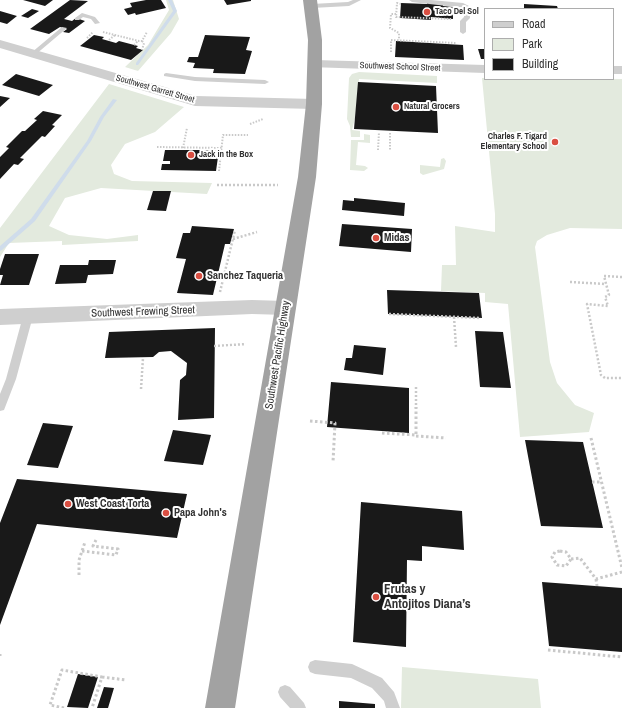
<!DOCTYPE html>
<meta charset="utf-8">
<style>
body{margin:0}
#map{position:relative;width:622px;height:708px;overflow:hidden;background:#fff;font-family:"Archivo Narrow",sans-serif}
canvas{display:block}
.legend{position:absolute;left:484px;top:8px;width:130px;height:72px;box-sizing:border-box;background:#fff;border:1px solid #adadad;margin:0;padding:5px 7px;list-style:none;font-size:12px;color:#323232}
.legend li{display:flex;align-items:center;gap:8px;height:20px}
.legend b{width:20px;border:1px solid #adadad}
</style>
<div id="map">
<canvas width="622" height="708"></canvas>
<ul class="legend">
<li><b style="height:5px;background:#cfcfcf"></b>Road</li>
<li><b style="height:11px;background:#e3eade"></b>Park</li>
<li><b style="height:11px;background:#191919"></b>Building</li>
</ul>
</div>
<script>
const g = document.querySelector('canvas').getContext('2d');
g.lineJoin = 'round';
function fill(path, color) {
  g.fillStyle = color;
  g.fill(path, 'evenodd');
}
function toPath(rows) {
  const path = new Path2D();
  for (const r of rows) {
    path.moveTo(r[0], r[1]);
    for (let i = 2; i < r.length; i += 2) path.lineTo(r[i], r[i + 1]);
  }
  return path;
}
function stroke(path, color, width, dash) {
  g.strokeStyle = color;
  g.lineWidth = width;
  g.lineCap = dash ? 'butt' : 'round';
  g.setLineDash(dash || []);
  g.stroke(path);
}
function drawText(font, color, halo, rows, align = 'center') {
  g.font = font + ' "Archivo Narrow",sans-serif';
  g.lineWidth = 4;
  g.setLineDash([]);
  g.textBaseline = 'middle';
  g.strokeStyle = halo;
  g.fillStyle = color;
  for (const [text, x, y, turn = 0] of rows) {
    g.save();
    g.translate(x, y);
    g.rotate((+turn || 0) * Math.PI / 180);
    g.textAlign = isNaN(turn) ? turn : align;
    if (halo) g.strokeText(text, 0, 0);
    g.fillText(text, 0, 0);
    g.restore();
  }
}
fill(toPath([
 [166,0,173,0,179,19,171,33,138,71,125,67,148,45,169,10],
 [359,72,437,76,437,83,359,79,355,118,352,130,360,131,360,137,351,137,350,126,347,119,349,78,352,74],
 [482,78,622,79,622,229,570,228,547,235,537,241,535,247,550,362,557,383,575,405,594,413,589,432,520,437,508,304,485,302,485,293,441,291,442,265,456,265,455,226,495,232,495,214],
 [109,84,184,107,155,132,125,144,111,165,114,174,132,181,212,183,207,194,101,188,65,198,49,226,69,235,107,239,138,235,138,241,62,245,62,241,9,243,0,257,0,228],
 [364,134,370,135,370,143,358,142,356,165,365,166,368,168,364,171,350,170,351,140,364,140],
 [444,158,446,161,444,169,423,175,420,173,420,165,440,167,441,159],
 [402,667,538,679,541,708,401,708]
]), '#e3eade');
fill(toPath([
 [168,0,172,0,177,11,138,65,136,65,136,63,173,11,168,0],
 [113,99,117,100,104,117,91,141,35,221,2,250,0,251,0,246,31,219,87,141,100,117,113,99]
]), '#cfdceb');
fill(toPath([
 [23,0,53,0,45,6],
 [70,0,88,1,64,19,72,21,76,18,85,21,69,33,63,32,67,29,60,27,49,34,30,29],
 [146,0,161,0,166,8,136,15,135,13,128,15,124,9,132,7,130,3],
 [224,0,251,0,251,1,227,5],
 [427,1,443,2,443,6,453,7,453,19,431,17,431,20,400,18,401,3,427,4],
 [524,4,557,6,558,9,524,9],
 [32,9,39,11,28,18,21,16],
 [0,11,17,16,7,24,0,22],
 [94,35,104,37,102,39,116,43,119,41,138,46,136,48,143,50,131,60,80,46],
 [205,35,250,37,246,50,252,51,245,74,213,73,214,69,193,68,195,63,187,62,189,57,198,57],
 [396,41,463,45,464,60,395,57],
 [478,49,485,49,485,59,481,59],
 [16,74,53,85,39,96,2,85],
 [358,82,436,86,438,133,354,129],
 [0,96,10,98,0,107],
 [43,111,62,115,52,125,55,126,45,137,42,136,20,158,24,159,18,165,14,164,0,179,0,157,9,148,6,147,22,131,25,131,37,120,34,119],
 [165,150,219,150,216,171,161,170,162,164,170,164,170,161,163,161],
 [153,191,171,191,166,211,147,210],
 [354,198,405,203,404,216,342,210,343,200,354,201],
 [342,224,412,229,411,252,339,246],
 [192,226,234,229,230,244,225,244,213,295,177,293,186,259,176,258,183,233,190,233],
 [5,254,39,254,29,285,0,285,3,275,0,275,0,269],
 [89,260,116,260,113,274,88,275,86,283,55,284,60,265,88,265],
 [387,290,479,293,482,318,388,314],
 [215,328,214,418,178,420,180,380,186,375,187,363,171,351,159,352,153,357,105,358,109,332],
 [475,331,503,332,511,388,480,387],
 [354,345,386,348,383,375,344,370,346,358,352,358],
 [331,382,409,388,409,433,327,427],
 [43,423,73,426,58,468,27,465],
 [173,430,211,435,203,465,164,461],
 [525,440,583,442,603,528,541,526],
 [17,479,187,494,177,538,37,524,0,625,0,523],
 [361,502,462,511,464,550,422,546,422,561,407,560,406,647,353,642],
 [542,582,622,588,622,652,549,646],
 [78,674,98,677,88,708,67,707],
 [104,687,114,688,108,708,97,708],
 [339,701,375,704,375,708,339,708]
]), '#191919');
stroke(toPath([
 [401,4,397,3,396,17,451,19],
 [396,14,391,14,390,28,399,33,399,40],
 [103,32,139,41,142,41,147,32],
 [87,38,93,32],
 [109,40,115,35],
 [142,41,144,43,142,50],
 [134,45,138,41],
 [391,52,391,40,456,43],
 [250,124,263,119],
 [390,133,390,150],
 [157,147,222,148],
 [183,148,187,128],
 [378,150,379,132],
 [219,171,223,135,248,135]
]), '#c9c9c9', 2, [1.5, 1.5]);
stroke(toPath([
 [217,185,278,185],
 [233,239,257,232],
 [622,277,604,276,609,295,605,297,608,306,587,304,601,375,605,378,622,378],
 [570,282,606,284],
 [220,292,235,230],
 [389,314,481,318],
 [454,317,456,347],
 [214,346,246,344],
 [416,387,416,408],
 [141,389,143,358]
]), '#c9c9c9', 2.5, [2, 2]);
stroke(toPath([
 [310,421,335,423,333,462],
 [382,433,416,435,416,407],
 [416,436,446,438],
 [591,438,622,568],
 [592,482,602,482],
 [82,551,116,555,118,549,93,546,96,540],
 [560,551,566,552,571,559,566,566,557,565,552,557,555,552,560,551],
 [571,559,580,558,596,579,622,572],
 [79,575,79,560,85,542],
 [596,579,597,586],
 [548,650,622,657],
 [0,654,0,656],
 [102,677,126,680],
 [64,708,50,705,62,670,102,677,92,708]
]), '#c9c9c9', 3, [2.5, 2.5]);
fill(toPath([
 [353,0,361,0,349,6,312,8,309,6,312,4,348,2,353,0],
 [409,0,431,0,463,3,469,6,470,18,466,22,466,32,463,34,460,32,460,21,464,17,464,8,412,2,409,0],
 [82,13,95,17,100,23,95,24,91,19,83,17,79,20,75,20,75,18,82,13],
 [62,27,67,28,35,55,31,55,31,53,62,27],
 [166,73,195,77,265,80,269,82,265,84,195,81,164,76,164,74,166,73],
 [28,312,33,316,16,379,4,410,0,411,0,394,6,379,23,316,28,312],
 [315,660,352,664,382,678,394,692,400,708,386,708,384,701,372,688,351,678,315,674,310,672,308,667,310,662,315,660],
 [285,685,290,687,304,703,306,708,290,708,280,697,278,692,280,687,285,685]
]), '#cfcfcf');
fill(toPath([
 [0,40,196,96,314,99,319,101,322,104,319,107,314,109,195,106,0,48,0,40],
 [315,60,485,65,485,73,310,67,308,64,310,61,315,60],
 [613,66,622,66,622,74,613,74,613,66],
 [252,300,286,301,293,303,296,308,293,313,286,315,252,314,0,325,0,309,252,300]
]), '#cfcfcf');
fill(toPath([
 [303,0,317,0,322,40,322,104,316,177,235,708,205,708,298,177,306,104,308,40,303,0]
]), '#a2a2a2');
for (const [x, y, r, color] of [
 [427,12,4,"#da4f42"],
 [396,107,4,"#da4f42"],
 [555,142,4,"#da4f42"],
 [191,155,4,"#da4f42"],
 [376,238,4,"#da4f42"],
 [199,276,4,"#da4f42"],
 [68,504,4,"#da4f42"],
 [166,513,4,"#da4f42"],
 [376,597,4,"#da4f42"]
]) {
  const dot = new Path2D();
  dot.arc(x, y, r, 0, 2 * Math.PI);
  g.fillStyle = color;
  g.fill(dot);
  stroke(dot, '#fff', 1.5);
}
drawText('bold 9px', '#323232', '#fff', [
 ["Taco Del Sol",435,12],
 ["Natural Grocers",404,107],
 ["Charles F. Tigard",547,137,"right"],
 ["Elementary School",547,147,"right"],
 ["Jack in the Box",199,155]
], 'left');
drawText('9px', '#323232', '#fff', [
 ["Southwest School Street",400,67,2],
 ["Southwest Garrett Street",155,89,16]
]);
drawText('bold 11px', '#323232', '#fff', [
 ["Midas",384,238],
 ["Sanchez Taqueria",207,276],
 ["West Coast Torta",76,504],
 ["Papa John's",174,513]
], 'left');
drawText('11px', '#323232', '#fff', [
 ["Southwest Frewing Street",143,312,-2],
 ["Southwest Pacific Highway",278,355,-81]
]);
drawText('bold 13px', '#323232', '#fff', [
 ["Frutas y",384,590],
 ["Antojitos Diana’s",384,605]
], 'left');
</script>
